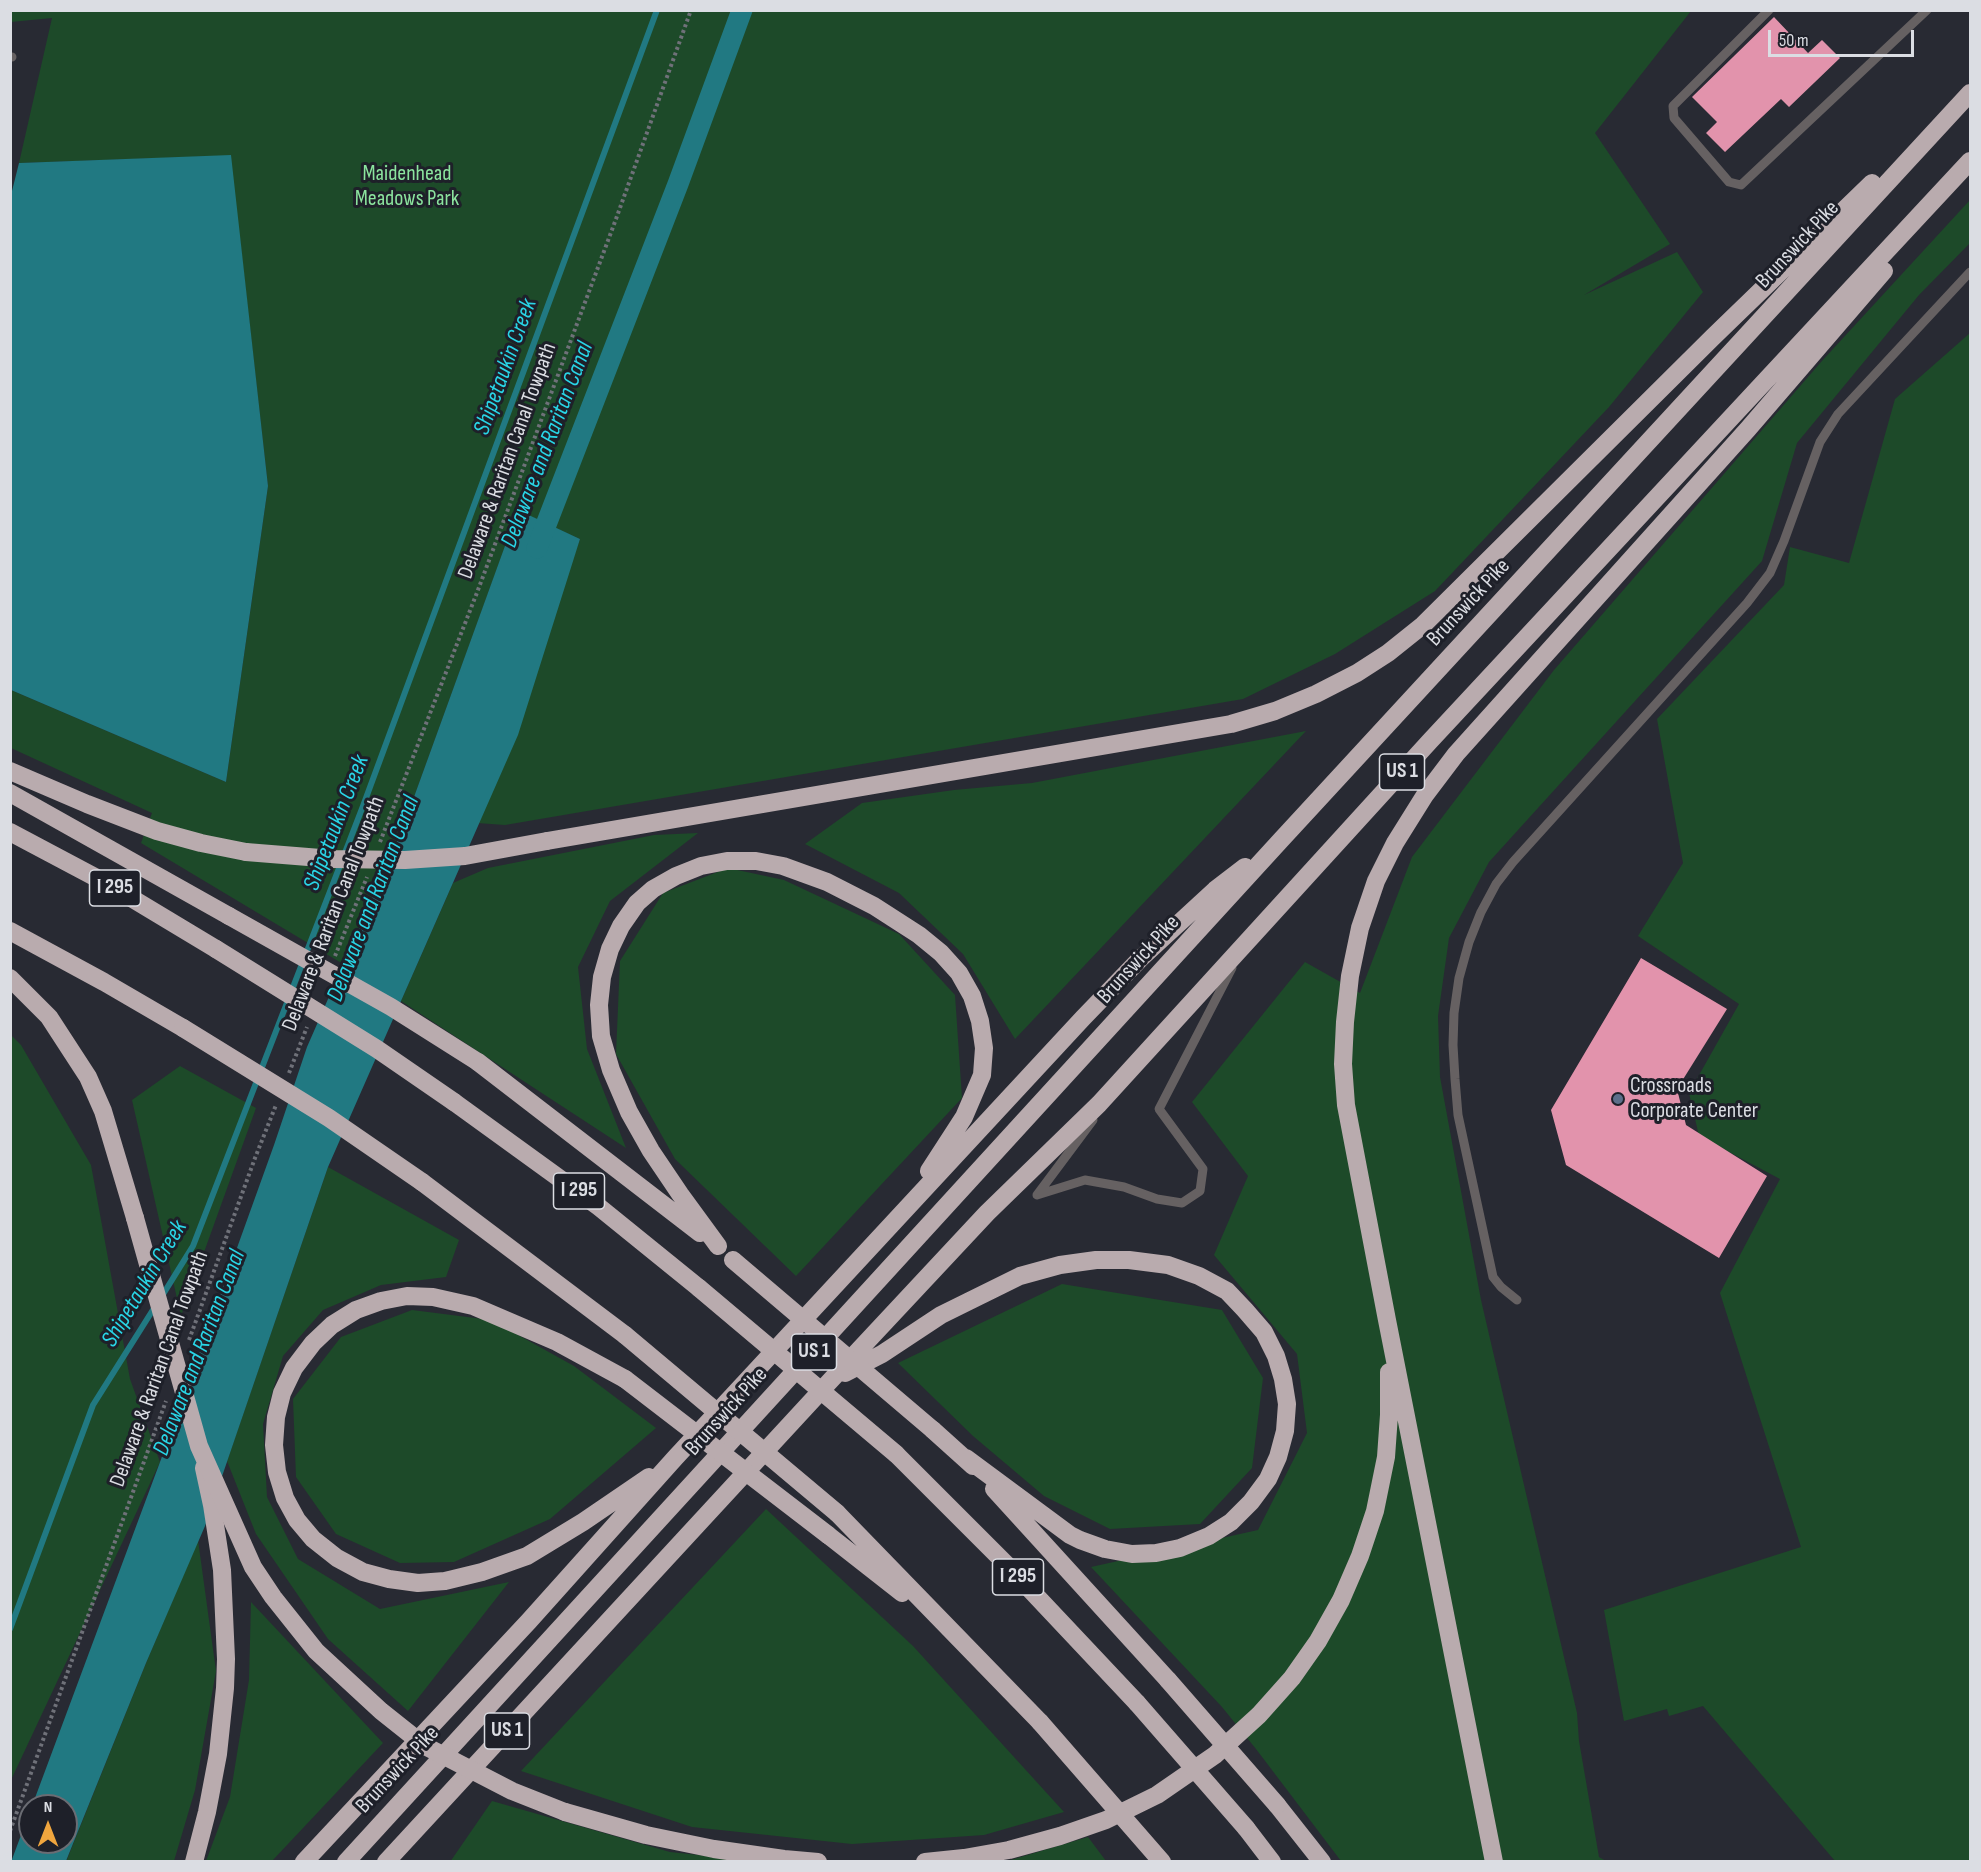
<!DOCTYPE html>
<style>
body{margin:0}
#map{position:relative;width:1981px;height:1872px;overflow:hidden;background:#282a33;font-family:"Sofia Sans Condensed",sans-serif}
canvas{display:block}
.frame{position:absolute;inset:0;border:12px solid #dbdde3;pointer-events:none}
.north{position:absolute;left:18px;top:1794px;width:60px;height:60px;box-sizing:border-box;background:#1e2029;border:2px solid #6a6c73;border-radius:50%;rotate:0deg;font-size:16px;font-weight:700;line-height:24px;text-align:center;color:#dbdde3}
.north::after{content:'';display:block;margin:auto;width:21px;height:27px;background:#f0a63e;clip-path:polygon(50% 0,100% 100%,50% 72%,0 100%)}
.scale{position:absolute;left:1768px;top:30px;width:146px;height:27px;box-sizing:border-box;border:3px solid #dbdde3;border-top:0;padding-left:8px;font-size:18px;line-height:21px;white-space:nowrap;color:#dbdde3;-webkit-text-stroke:4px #1e2029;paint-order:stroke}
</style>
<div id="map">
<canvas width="1981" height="1872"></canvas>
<div class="frame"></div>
<div class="north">N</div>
<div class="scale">50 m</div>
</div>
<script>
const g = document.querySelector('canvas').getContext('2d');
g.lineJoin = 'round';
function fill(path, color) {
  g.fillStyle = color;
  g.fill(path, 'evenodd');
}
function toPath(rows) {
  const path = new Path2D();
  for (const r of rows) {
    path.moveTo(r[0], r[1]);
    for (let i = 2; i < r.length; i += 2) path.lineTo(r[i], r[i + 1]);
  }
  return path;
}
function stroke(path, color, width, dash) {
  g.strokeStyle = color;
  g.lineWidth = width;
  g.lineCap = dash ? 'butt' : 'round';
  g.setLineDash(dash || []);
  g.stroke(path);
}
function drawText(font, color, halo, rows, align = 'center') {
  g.font = font + ' "Sofia Sans Condensed",sans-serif';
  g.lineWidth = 6;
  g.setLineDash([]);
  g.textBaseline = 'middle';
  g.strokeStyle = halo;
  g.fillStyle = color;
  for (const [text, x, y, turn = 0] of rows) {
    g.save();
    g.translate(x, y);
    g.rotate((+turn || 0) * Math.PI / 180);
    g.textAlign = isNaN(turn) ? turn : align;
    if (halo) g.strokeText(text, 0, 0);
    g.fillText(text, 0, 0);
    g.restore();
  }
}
fill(toPath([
 [11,11,1691,11,1595,133,1670,244,1584,295,1677,252,1703,292,1609,407,1435,591,1335,654,1243,699,505,825,477,823,580,539,518,511,402,830,343,964,141,843,152,813,11,748,11,690,226,782,268,486,240,240,222,156,19,163,52,18,11,22],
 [1970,200,1970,243,1919,295,1797,443,1762,561,1489,862,1449,938,1438,1016,1440,1077,1481,1300,1577,1713,1579,1741,1599,1857,1606,1861,1341,1861,1256,1749,1222,1707,1091,1567,1258,1530,1307,1433,1297,1354,1214,1255,1248,1176,1192,1102,1305,962,1360,993,1412,857,1554,670,1821,362],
 [1970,333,1970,1861,1835,1861,1703,1706,1669,1716,1667,1709,1624,1721,1604,1610,1801,1547,1720,1293,1780,1179,1699,1136,1689,1093,1739,1004,1638,936,1683,863,1657,719,1784,585,1790,547,1849,563,1895,399],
 [1306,731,1015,1039,963,954,899,893,805,844,862,803,954,790,1032,783],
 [698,833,610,901,578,967,587,1049,626,1148,401,1001,453,883,488,868,654,835],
 [728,868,784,880,899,934,955,995,962,1098,796,1276,675,1159,616,1054,620,961,663,893],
 [11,1035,21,1045,91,1165,130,1379,160,1462,11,1780],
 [180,1066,256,1108,181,1316,132,1100],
 [328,1167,459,1240,446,1277,381,1285,323,1310,283,1356,263,1424,267,1497,298,1559,380,1609,509,1582,408,1711,328,1639,256,1534,227,1461],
 [1062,1284,1222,1310,1263,1378,1252,1468,1200,1524,1110,1529,1044,1496,973,1436,898,1363],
 [412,1310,491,1320,574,1366,656,1428,550,1519,454,1562,400,1563,336,1534,296,1477,293,1399,341,1337],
 [766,1509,913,1646,1064,1812,984,1835,852,1844,692,1827,521,1771],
 [198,1540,216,1671,195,1790,174,1861,66,1862,146,1663],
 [251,1602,383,1743,272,1861,206,1861,230,1797,249,1680],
 [492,1801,670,1852,755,1861,450,1862],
 [1088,1837,1106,1861,1004,1862]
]), '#1d4a29');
fill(toPath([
 [231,155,268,486,226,782,11,690,10,199,19,163],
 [518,510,580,539,518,735,328,1167,205,1526,146,1663,66,1861,11,1862,30,1811,30,1842,66,1842,66,1806,32,1806,160,1462,274,1145,307,1047,402,830]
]), '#217982');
stroke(toPath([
 [162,1296,193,1246,363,806,657,10],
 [10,1629,93,1405,156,1305]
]), '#217982', 6);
stroke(toPath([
 [537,548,678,184,742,10]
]), '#217982', 21);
fill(toPath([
 [1774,17,1808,53,1822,40,1840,58,1789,107,1781,99,1725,152,1706,133,1717,122,1692,97],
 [1641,958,1727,1009,1677,1089,1686,1125,1767,1176,1719,1258,1566,1165,1551,1110]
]), '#e293ac');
stroke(toPath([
 [380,842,478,590,616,219,691,10],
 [335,956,367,877],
 [289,1073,307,1027],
 [189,1340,255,1158,276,1105],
 [10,1831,166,1401]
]), '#6f7179', 4, [3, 3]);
stroke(toPath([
 [1769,10,1673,106,1674,118,1729,182,1741,185,1927,10],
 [10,57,12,57],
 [1093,1120,1037,1195,1085,1180,1124,1187,1157,1199,1182,1203,1200,1191,1203,1169,1159,1109,1232,968],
 [1517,1300,1501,1287,1493,1277,1458,1115,1455,1079,1453,1045,1454,1013,1459,978,1469,942,1481,912,1496,884,1513,862,1747,603,1770,573,1784,541,1820,442,1838,414,1970,272]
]), '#666162', 9);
stroke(toPath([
 [10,771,87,804,157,831,201,843,246,852],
 [10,793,229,916],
 [10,832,108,884,216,949],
 [547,841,1231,724,1275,711,1316,694,1357,673,1388,653,1423,625,1713,337,1872,183],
 [10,931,104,982,183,1028],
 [10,978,49,1017,88,1077,103,1111,135,1218],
 [478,1062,700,1233],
 [454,1102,599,1207,699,1288],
 [422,1182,625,1335],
 [718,1246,680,1194,651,1151,629,1112,611,1070,601,1036,599,1005,602,977,610,949,621,926,637,903,653,889,676,876,701,866,727,861,756,861,783,866,827,882,874,906,919,935,941,953,959,973,972,996,980,1021,984,1048,982,1075,964,1117,929,1171],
 [845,1373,882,1354,941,1315,1020,1276,1060,1265,1096,1260,1129,1260,1168,1265,1199,1276,1227,1291,1245,1310,1264,1332,1276,1356,1283,1379,1287,1404,1285,1431,1278,1457,1268,1479,1251,1502,1231,1522,1209,1536,1180,1548,1156,1553,1132,1554,1105,1549,1080,1540,1070,1535,966,1458],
 [625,1379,557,1342,473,1306,433,1297,407,1296,381,1301,356,1310,332,1325,313,1343,294,1368,282,1393,276,1417,274,1445,277,1472,285,1498,297,1520,313,1539,337,1558,363,1572,389,1579,418,1583,445,1581,482,1572,527,1556,583,1522,649,1477],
 [933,1430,973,1466],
 [896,1454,1008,1566,1137,1703],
 [994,1489,1168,1680],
 [837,1513,1040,1722],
 [828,1535,902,1593],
 [1277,1805,1322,1862],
 [565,1812,646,1835,714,1849,784,1859,818,1862],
 [1246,1828,1272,1862],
 [194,1862,207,1812,218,1754,225,1688,226,1659,222,1570,212,1505,204,1468],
 [304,1862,529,1621,675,1458,1083,1018,1140,959,1215,890,1245,867],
 [346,1862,1280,841,1970,93],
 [386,1862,830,1381,987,1213,1099,1104,1430,741,1970,161],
 [925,1862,964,1858,1009,1850,1060,1836,1106,1820,1157,1795,1215,1755,1259,1715,1292,1678,1318,1641,1341,1600,1360,1556,1375,1511,1386,1457,1389,1415,1389,1372],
 [1494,1862,1387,1320,1346,1105,1343,1064,1345,1022,1350,976,1360,928,1376,881,1395,843,1425,795,1456,754,1748,429,1884,271]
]), '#b9abae', 18);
stroke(toPath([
 [246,852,333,859,405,860,465,856,547,841],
 [229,916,391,1007,478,1062],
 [216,949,377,1049,454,1102],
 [183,1028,329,1118,422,1182],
 [135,1218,199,1446,253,1567,273,1597,316,1651,381,1711,425,1746,512,1791,565,1812],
 [733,1260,933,1430],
 [699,1288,896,1454],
 [625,1335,837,1513],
 [625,1379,828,1535],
 [1168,1680,1277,1805],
 [1137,1703,1246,1828],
 [1040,1722,1162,1862]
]), '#b9abae', 18);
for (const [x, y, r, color] of [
 [1618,1099,6,"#5c6f8a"]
]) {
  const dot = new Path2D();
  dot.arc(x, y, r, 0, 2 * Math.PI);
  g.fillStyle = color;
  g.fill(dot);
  stroke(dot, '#1e2029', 2);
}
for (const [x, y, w] of [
 [1402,772,45],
 [115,888,51],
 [579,1191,51],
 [814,1352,45],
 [1018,1577,51],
 [507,1731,45]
]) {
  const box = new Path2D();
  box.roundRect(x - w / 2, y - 18, w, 36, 4.5);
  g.fillStyle = '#1e2029';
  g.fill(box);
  stroke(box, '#dbdde3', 1.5);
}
drawText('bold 21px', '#dbdde3', null, [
 ["US 1",1402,772],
 ["I 295",115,888],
 ["I 295",579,1191],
 ["US 1",814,1352],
 ["I 295",1018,1577],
 ["US 1",507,1731]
]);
drawText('22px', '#8be49e', '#1e2029', [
 ["Maidenhead",407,174],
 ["Meadows Park",407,199]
]);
drawText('22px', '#dbdde3', '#1e2029', [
 ["Brunswick Pike",1798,245,-47],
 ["Delaware & Raritan Canal Towpath",508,461,-70],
 ["Brunswick Pike",1469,603,-47],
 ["Delaware & Raritan Canal Towpath",334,914,-69],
 ["Brunswick Pike",1139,960,-48],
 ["Delaware & Raritan Canal Towpath",160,1369,-70],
 ["Brunswick Pike",727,1412,-48],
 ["Brunswick Pike",398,1770,-47]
]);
drawText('22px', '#dbdde3', '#1e2029', [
 ["Crossroads",1630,1086],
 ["Corporate Center",1630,1111]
], 'left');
drawText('italic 24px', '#29d5e6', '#1e2029', [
 ["Shipetaukin Creek",506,367,-70],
 ["Delaware and Raritan Canal",548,445,-69],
 ["Shipetaukin Creek",337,823,-69],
 ["Delaware and Raritan Canal",374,899,-69],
 ["Shipetaukin Creek",145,1284,-59],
 ["Delaware and Raritan Canal",200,1353,-69]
]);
</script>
